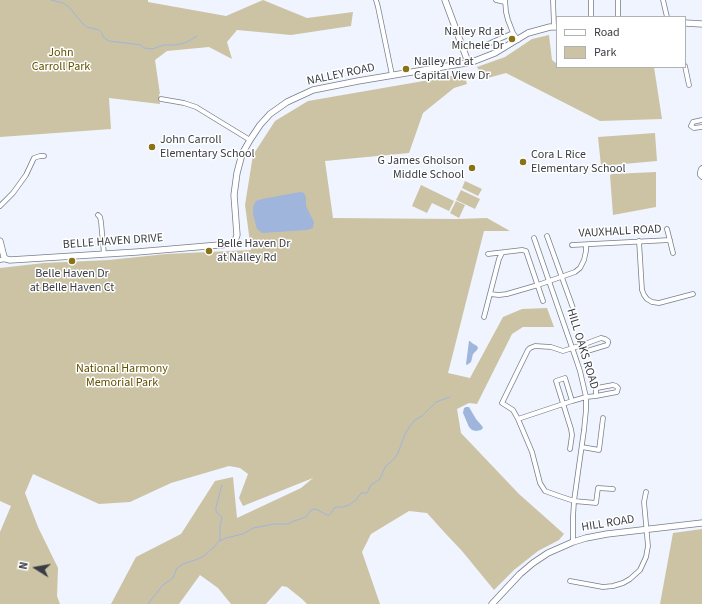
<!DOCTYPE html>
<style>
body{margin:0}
#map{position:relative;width:702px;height:604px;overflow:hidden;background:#eff4fe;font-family:"Source Sans 3",sans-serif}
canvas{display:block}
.legend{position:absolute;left:556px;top:16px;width:130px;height:52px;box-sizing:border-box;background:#fff;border:1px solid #b0b1b4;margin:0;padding:5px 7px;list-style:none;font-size:12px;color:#3a3d43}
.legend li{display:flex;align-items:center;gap:8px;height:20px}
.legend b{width:20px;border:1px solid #b0b1b4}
.north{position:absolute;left:16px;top:548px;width:40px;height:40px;-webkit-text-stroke:3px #fff;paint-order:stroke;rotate:281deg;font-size:11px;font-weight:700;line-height:16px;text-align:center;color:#3a3d43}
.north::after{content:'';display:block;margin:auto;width:14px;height:18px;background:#3a3d43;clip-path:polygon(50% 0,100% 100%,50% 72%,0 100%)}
</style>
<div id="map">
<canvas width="702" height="604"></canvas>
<ul class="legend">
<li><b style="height:5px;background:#fff"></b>Road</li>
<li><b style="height:11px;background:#ccc3a5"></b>Park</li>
</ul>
<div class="north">N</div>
</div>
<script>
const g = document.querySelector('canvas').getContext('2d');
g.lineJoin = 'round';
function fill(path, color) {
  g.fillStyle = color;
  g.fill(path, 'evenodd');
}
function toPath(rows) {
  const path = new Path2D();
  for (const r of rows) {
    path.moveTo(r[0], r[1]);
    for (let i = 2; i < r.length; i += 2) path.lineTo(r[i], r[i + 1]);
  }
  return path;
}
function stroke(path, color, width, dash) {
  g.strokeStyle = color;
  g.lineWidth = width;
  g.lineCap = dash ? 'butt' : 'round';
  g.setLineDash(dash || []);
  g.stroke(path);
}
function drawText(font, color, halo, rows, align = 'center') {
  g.font = font + ' "Source Sans 3",sans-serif';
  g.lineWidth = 3;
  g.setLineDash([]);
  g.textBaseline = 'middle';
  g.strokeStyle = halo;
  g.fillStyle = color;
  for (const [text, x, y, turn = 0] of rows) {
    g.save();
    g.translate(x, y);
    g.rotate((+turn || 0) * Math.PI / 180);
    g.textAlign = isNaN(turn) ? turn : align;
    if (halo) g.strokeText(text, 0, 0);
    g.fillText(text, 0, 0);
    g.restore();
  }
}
fill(toPath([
 [0,0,148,0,148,2,226,16,263,0,307,18,353,12,351,26,291,35,237,30,227,42,232,59,209,47,167,51,155,60,160,94,159,94,160,104,109,98,111,129,0,137],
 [549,35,552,60,557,64,557,67,654,67,662,119,600,121,506,73,484,79,477,67,505,57,532,39],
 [464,74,467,84,454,88,423,113,409,153,325,161,333,218,457,219,487,218,510,231,484,231,448,373,470,378,503,317,522,309,547,308,554,327,523,327,512,334,477,404,469,403,457,409,461,433,519,494,564,534,559,540,538,551,514,570,494,590,462,551,445,533,427,513,409,511,371,534,362,552,380,604,307,604,302,599,287,587,282,586,266,604,231,604,218,588,200,575,179,604,111,604,136,557,181,534,215,481,233,477,237,518,301,488,313,478,243,506,239,498,248,474,240,468,229,466,171,483,130,502,99,504,33,474,25,493,38,527,58,568,57,596,60,604,0,604,0,532,11,506,0,501,0,268,44,263,109,260,166,254,251,250,245,205,253,155,275,121,308,101],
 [655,133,657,161,601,166,598,137],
 [656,172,656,207,613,215,610,175,612,174],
 [465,181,482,189,478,196,462,188],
 [421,185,454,201,449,211,432,203,427,213,412,206],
 [461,190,480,199,475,209,456,200],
 [456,201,465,205,459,218,450,213],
 [702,529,702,604,660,604,673,533]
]), '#ccc3a5');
fill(toPath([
 [300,192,304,193,306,198,306,206,314,222,313,228,307,230,262,233,257,229,253,214,253,207,256,201,262,199],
 [469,341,470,341,472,343,477,346,478,348,477,350,473,354,471,362,467,365,466,364],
 [466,407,469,407,476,419,482,426,483,428,481,430,476,431,472,430,469,427,463,413,464,408]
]), '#9fb5db');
stroke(toPath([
 [51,0,63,3,69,7,83,24,87,27,99,30,102,33,103,37,109,41,134,44,141,45,144,48,152,49,164,45,177,45,187,42,197,36],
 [220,541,220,525,222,519,221,516,218,514,216,511,216,507,222,485],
 [148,604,163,585,173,578,177,568,183,564,198,559,204,556,215,546,219,541,226,538,243,534,253,528,274,524,288,524,294,521,306,517,311,510,316,509,327,515,329,515,332,512,334,508,337,507,343,507,349,505,356,500,361,493,367,493,371,485,380,479,385,467,394,459,398,453,405,434,410,426,415,420,422,416,436,402,450,397]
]), '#9fb5db', 1);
const street = toPath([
 [376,0,378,7,392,75],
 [496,0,505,2],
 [505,0,506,12,508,20,513,33,518,40],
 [553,0,554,27],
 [591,0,591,17],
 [663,0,667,17],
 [618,17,618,0],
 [488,44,513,33],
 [685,66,689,85],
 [161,99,184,103,196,107,250,140],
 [702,120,693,122,691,126,694,128,702,127],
 [702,168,701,169,700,172,700,175,702,177],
 [0,206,13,193,26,175,34,158,40,156,44,156],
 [98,215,100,217,101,222,104,254],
 [667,229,673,253],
 [547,236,573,308],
 [534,238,576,359,580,371,586,397,586,410,584,430,574,501,573,517,573,542],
 [639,241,642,290,644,295,647,299,652,302,659,303,693,294],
 [572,245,670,240],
 [488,254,522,250,526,251,543,301],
 [0,260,6,259],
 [490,294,499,295,507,294,538,285,575,272,580,268,584,260,586,251,586,245],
 [484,317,499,259,502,253],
 [601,338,605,339,608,341,608,343,607,345,584,352,582,345,601,338],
 [582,345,563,351,551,347,535,346,530,348,528,350,502,403,513,410,518,419,532,452,540,483,545,491,559,496,574,501,596,503,598,488,613,489],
 [613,385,616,386,618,388,617,392,596,396,596,389,597,388,613,385],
 [518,419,572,401,586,397,596,396],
 [582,447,599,450,603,418],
 [570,449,572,435,571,429,556,381,565,378,572,401],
 [570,581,603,587,613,586,623,583,630,579,640,570,646,557,648,546,644,502,646,492]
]);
const secondary = toPath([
 [445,0,468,62],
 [685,23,702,24],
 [0,241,4,257,6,259,10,260,137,252,231,244,235,241,237,235,234,195,237,173,242,154,250,140,260,125,270,114,287,102,313,90,358,81,472,62,495,53,528,33,550,27,557,27],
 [492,604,520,574,533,563,548,553,573,542,586,538,607,534,702,523]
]);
stroke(street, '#777f8d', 5.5);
stroke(secondary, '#777f8d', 7);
stroke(street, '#fff', 4);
stroke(secondary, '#fff', 5.5);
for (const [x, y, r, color] of [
 [512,39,4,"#8a7316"],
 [406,69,4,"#8a7316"],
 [152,147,4,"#8a7316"],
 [523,162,4,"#8a7316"],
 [472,168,4,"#8a7316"],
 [209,251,4,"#8a7316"],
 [72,261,4,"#8a7316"]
]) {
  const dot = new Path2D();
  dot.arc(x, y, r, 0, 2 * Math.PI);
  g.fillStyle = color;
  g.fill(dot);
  stroke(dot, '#fff', 1.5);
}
drawText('12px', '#3a3d43', '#fff', [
 ["Nalley Rd at",504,32,"right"],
 ["Michele Dr",504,46,"right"],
 ["Nalley Rd at",414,62],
 ["Capital View Dr",414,76],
 ["John Carroll",160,140],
 ["Elementary School",160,154],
 ["Cora L Rice",531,155],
 ["Elementary School",531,169],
 ["G James Gholson",464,161,"right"],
 ["Middle School",464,175,"right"],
 ["Belle Haven Dr",217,244],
 ["at Nalley Rd",217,258],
 ["Belle Haven Dr",72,274,"center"],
 ["at Belle Haven Ct",72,288,"center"]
], 'left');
drawText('12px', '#635100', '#fff', [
 ["John",61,53],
 ["Carroll Park",61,67],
 ["National Harmony",122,369],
 ["Memorial Park",122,383]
]);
drawText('12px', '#3a3d43', '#fff', [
 ["NALLEY ROAD",341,75,-12],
 ["VAUXHALL ROAD",620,232,-3],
 ["BELLE HAVEN DRIVE",113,242,-4],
 ["HILL OAKS ROAD",582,349,73],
 ["HILL ROAD",608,524,-9]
]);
</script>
